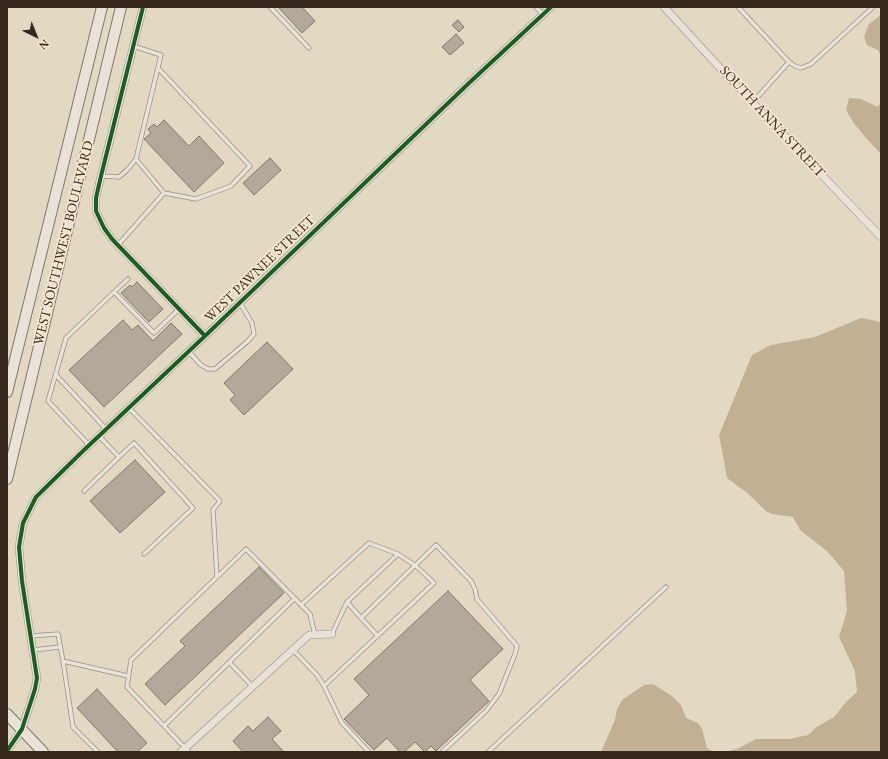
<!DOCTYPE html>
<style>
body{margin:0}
#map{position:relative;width:888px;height:759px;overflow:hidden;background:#e3d8c2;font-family:"EB Garamond",serif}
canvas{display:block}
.frame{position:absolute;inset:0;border:8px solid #37281d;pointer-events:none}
.north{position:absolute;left:16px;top:16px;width:40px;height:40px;-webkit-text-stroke:3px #f6e8cf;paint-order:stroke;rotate:137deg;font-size:11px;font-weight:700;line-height:16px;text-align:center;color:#37281d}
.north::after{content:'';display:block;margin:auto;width:14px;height:18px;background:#37281d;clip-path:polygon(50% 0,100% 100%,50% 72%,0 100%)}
</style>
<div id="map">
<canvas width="888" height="759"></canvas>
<div class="frame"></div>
<div class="north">N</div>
</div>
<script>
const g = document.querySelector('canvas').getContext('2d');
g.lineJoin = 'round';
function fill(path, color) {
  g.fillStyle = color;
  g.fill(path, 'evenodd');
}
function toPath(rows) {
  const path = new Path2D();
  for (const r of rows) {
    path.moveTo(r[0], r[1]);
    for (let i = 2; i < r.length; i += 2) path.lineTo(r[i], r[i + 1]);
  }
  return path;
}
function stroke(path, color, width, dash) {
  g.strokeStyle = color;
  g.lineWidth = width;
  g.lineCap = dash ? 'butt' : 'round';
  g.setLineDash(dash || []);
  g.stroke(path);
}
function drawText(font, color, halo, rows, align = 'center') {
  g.font = font + ' "EB Garamond",serif';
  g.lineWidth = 3.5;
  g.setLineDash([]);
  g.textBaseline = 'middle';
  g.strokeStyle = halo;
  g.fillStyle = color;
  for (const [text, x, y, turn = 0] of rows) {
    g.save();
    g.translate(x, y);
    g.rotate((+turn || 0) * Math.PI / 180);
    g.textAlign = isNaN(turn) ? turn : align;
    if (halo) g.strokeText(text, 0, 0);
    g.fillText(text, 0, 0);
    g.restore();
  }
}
fill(toPath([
 [881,15,881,57,878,50,867,45,864,37,869,24],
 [849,98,861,99,878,107,881,102,881,154,866,138,853,122,846,110],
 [861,318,881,322,881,752,724,752,737,749,756,739,789,739,808,735,818,726,834,717,846,702,857,692,855,671,839,637,847,611,844,571,827,551,800,530,793,517,772,514,766,511,746,492,727,478,719,435,752,355,771,345,815,337],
 [653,684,672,696,681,705,686,718,698,723,702,729,707,748,714,752,601,752,615,720,617,709,622,700,644,685]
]), '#c1b094');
const building = toPath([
 [278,7,302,7,315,21,302,33,278,7],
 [458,20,464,27,459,32,452,25,458,20],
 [456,34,464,43,450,55,442,47,456,34],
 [164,120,189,146,199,136,224,163,194,192,144,139,151,133,148,129,154,124,157,127,164,120],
 [270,158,281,170,254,195,243,183,270,158],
 [137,282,163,309,149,322,121,293,130,285,132,287,137,282],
 [123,320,132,330,138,325,153,341,171,323,182,334,104,407,69,370,123,320],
 [267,342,293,369,244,415,230,400,235,395,224,383,267,342],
 [135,460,165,492,120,533,90,501,135,460],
 [259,567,284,593,165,705,145,684,185,646,180,641,259,567],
 [448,591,503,649,470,680,489,701,436,751,431,746,425,752,415,742,404,752,400,752,387,738,374,750,344,719,369,695,354,679,448,591],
 [97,689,147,743,137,752,118,752,77,708,97,689],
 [268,717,281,731,272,739,284,752,243,752,233,741,248,726,253,731,268,717]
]);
fill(building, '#b2a99a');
stroke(building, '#80786c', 1);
const service = toPath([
 [270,7,309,48],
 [536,7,543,15],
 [738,7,789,62,795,66,801,68,811,64,873,7],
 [133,46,161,55,136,159],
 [158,68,250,166,231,186,196,199,164,193],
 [753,102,789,62],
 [101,176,119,177,127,170,136,159,164,193,118,245],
 [114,292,128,279],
 [189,352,201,365,208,369,215,369,248,341,254,334,252,323,240,303],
 [56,375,106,429],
 [129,408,220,501,213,510,217,577],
 [89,445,48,401,66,338,114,292,154,333,179,309],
 [119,457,134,443,193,508,144,554],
 [84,491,119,457,99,436],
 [347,602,361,618],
 [301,605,369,543,398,554],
 [31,636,58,634,63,661,128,676],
 [378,636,361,618,436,545,471,581,475,589,477,599,517,646,515,654,499,694,486,711,442,752],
 [33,650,60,647],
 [293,650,317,675,324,686,434,583,416,566,398,554,347,602,332,634],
 [63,661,73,727,98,752],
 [229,662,253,687],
 [324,686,342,723,369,752],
 [164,726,295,598],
 [189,752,127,687,131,660,246,549,310,614,315,635],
 [488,752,666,587]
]);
const minor = toPath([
 [143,7,101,176,96,198,96,211,104,228,112,239,205,336],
 [664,7,720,68,881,237],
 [7,751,22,729,35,689,37,678,22,581,19,547,23,523,36,497,83,451,205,336,468,84,551,7],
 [181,752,309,635,332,634]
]);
const secondary = toPath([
 [7,392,102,7],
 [7,479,121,7],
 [7,714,43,752]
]);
stroke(service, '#989082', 5);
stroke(minor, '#989082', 8);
stroke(secondary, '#80786c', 12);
stroke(service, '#e8e2d8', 3.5);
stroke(minor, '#e8e2d8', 7);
stroke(secondary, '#e8e2d8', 10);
stroke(toPath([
 [143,7,101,176,96,198,96,211,104,228,112,239,205,336],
 [7,751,22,729,35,689,37,678,22,581,19,547,23,523,36,497,83,451,205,336,468,84,551,7]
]), '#1b5e20', 4);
drawText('14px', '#37281d', '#f6e8cf', [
 ["SOUTH ANNA STREET",772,122,47],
 ["WEST SOUTHWEST BOULEVARD",64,243,-76],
 ["WEST PAWNEE STREET",260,269,-44]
]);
</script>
